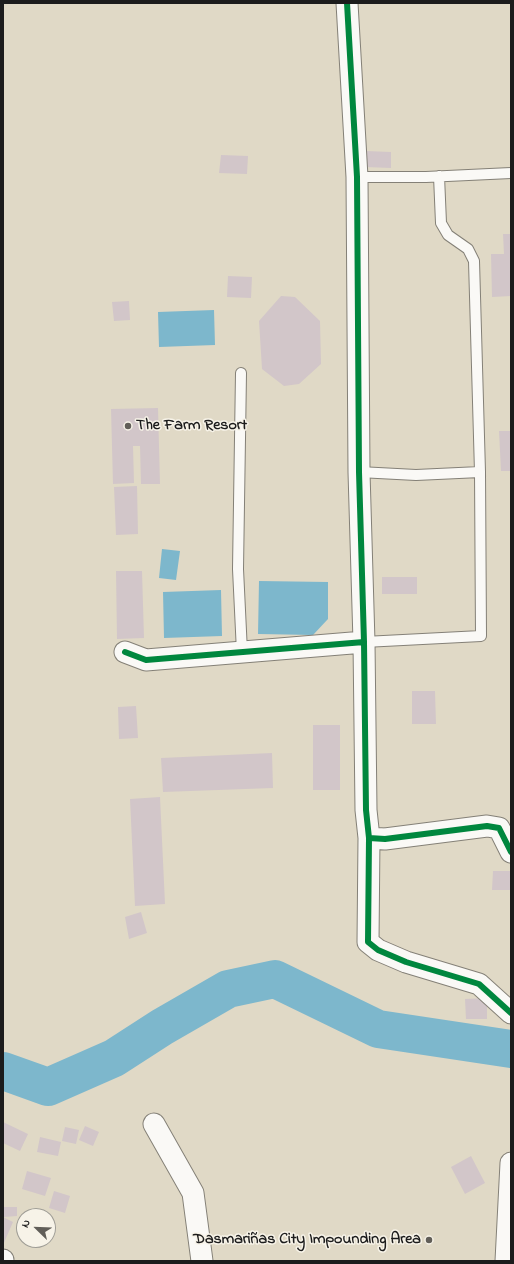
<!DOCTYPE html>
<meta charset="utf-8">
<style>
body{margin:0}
#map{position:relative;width:514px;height:1264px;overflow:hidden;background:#e0d9c6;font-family:"Indie Flower",sans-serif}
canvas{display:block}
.frame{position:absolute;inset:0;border:4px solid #1c1c1c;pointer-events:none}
.north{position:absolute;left:16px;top:1208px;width:40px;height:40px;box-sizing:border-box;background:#f7f3e8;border:1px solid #9f9d96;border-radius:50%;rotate:293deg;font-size:11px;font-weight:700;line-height:16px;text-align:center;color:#1c1c1c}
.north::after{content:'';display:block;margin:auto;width:14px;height:18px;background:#615e58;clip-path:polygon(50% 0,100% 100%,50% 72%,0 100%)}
</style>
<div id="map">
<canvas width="514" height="1264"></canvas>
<div class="frame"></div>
<div class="north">N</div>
</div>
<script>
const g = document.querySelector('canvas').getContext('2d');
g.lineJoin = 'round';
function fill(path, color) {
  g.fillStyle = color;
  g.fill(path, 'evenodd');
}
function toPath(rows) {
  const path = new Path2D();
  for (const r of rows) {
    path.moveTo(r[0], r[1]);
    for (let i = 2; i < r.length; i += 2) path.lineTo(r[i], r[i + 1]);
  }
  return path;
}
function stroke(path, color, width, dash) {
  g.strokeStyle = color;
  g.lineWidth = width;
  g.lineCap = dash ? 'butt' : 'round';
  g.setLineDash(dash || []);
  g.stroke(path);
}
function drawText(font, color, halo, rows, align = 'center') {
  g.font = font + ' "Indie Flower",sans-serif';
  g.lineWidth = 3;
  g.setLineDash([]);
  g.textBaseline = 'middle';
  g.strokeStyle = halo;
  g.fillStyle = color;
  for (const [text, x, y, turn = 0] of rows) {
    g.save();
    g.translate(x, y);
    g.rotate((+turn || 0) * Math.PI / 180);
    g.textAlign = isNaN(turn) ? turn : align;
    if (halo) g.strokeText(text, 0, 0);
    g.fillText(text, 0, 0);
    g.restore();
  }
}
fill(toPath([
 [214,310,215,345,159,347,158,312],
 [162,549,180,551,176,580,159,578],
 [259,581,328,582,328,619,313,635,258,634],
 [221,590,222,636,164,638,163,592]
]), '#7db7cc');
stroke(toPath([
 [3,1071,48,1087,114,1058,162,1027,228,989,275,979,378,1029,511,1049]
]), '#7db7cc', 38);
fill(toPath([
 [366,151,391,152,391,168,365,167],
 [221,155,248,156,247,174,219,173],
 [503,234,511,234,511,296,492,297,491,254,504,254],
 [228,276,252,277,251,298,227,297],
 [281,296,295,297,320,321,321,364,299,384,284,386,262,369,259,321],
 [129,301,130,320,114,321,112,302],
 [158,408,160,484,141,484,140,446,133,446,134,483,113,484,111,409],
 [499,431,511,431,511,471,501,471],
 [137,486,138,534,116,535,114,487],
 [116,571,142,571,144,638,117,639],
 [382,577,417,577,417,594,382,594],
 [412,691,435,691,436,724,412,724],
 [136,706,138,738,119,739,118,707],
 [313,725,340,725,340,790,313,790],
 [272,753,273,788,163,792,161,758],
 [160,797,165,904,135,906,130,799],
 [493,871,510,871,510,890,492,890],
 [141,912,147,933,129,939,125,917],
 [487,998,487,1019,466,1019,465,999],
 [3,1122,28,1134,20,1151,3,1143],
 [85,1126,99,1132,93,1146,79,1140],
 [65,1127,79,1130,76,1144,62,1141],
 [40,1137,61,1142,58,1156,37,1152],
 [471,1156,485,1183,465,1194,451,1167],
 [27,1171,51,1178,45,1196,22,1189],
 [54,1191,70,1196,65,1213,49,1208],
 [3,1207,17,1207,17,1216,4,1217],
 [3,1217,13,1222,3,1245]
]), '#d2c6c9');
const service = toPath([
 [357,177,426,177,511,173],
 [241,373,238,569,242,652],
 [359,472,416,475,480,472],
 [364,642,481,636,480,472,474,261,468,249,448,235,441,223,439,176]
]);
const minor = toPath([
 [364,642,366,810,369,838,385,839,487,826,499,828,511,852],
 [125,652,146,660,364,642,359,472,357,177,347,3],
 [369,838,368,942,378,950,406,962,479,984,511,1013],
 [154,1124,193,1193,202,1261],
 [3,1260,3,1261],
 [506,1261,511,1163]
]);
stroke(service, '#848077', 12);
stroke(minor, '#848077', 23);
stroke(service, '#faf9f6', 10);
stroke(minor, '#faf9f6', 21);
stroke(toPath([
 [364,642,366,810,369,838,385,839,487,826,499,828,511,852],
 [125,652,146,660,364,642,359,472,357,177,347,3],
 [369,838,368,942,378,950,406,962,479,984,511,1013]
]), '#00873e', 6);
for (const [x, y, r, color] of [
 [128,426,4,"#615e58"],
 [429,1240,4,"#615e58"]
]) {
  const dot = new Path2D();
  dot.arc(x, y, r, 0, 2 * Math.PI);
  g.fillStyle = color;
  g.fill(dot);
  stroke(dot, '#f7f3e8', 1.5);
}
drawText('bold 16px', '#1c1c1c', '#f7f3e8', [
 ["The Farm Resort",136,426],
 ["Dasmariñas City Impounding Area",421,1240,"right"]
], 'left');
</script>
